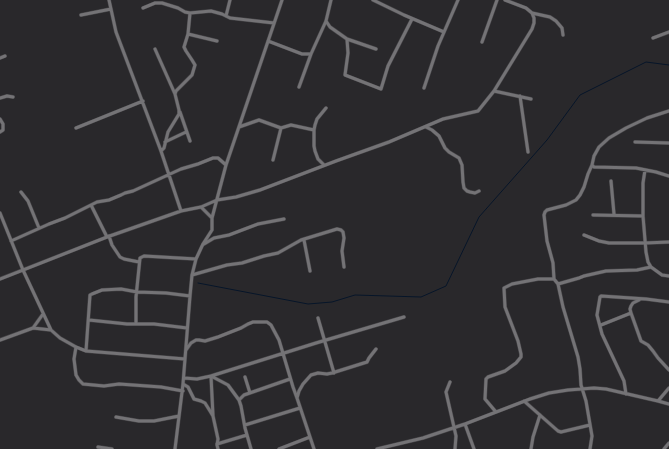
<!DOCTYPE html>
<style>
body{margin:0}
canvas{display:block;background:#29282b}
</style>
<canvas width="669" height="449"></canvas>
<script>
const g = document.querySelector('canvas').getContext('2d');
g.lineJoin = 'round';
function toPath(rows) {
  const path = new Path2D();
  for (const r of rows) {
    path.moveTo(r[0], r[1]);
    for (let i = 2; i < r.length; i += 2) path.lineTo(r[i], r[i + 1]);
  }
  return path;
}
function stroke(path, color, width, dash) {
  g.strokeStyle = color;
  g.lineWidth = width;
  g.lineCap = dash ? 'butt' : 'round';
  g.setLineDash(dash || []);
  g.stroke(path);
}
stroke(toPath([
 [198,283,308,304,332,302,355,295,421,297,446,286,479,217,547,140,580,95,646,62,669,65]
]), '#061529', 1);
const minor = toPath([
 [109,0,116,32,161,151,181,211],
 [373,0,404,15,444,32],
 [143,8,155,3,162,3,178,8,185,12,190,13,211,11,222,14,230,18,274,23],
 [532,13,550,17,556,21,562,28,563,35],
 [81,15,111,9],
 [226,16,230,0],
 [326,21,330,27,347,39,376,49],
 [188,34,217,41],
 [653,38,669,32],
 [347,39,348,53,345,75,381,89,388,66,412,19],
 [268,41,302,54,311,54,326,21,331,0],
 [482,42,497,0],
 [155,49,175,94],
 [0,58,5,56],
 [299,87,311,54],
 [424,88,438,46,458,0],
 [494,91,531,99],
 [520,96,528,152],
 [0,98,7,96,13,97],
 [669,111,647,118,626,128,609,138,599,147,594,156,592,165,594,167,636,168,656,172,669,176],
 [180,112,190,141],
 [0,119,3,124,3,130,0,132],
 [239,127,259,120,281,128,291,125,314,130],
 [426,127,432,130,439,136,445,148,449,152,459,158,462,165,463,182,464,188,467,191,470,192,475,193,479,191],
 [76,128,143,101],
 [165,142,186,132],
 [635,142,669,143],
 [161,151,164,148,168,132,179,114,179,110,175,94,176,91,192,75,195,65,192,60,186,51,184,47,188,34,190,13],
 [273,160,281,128],
 [324,165,318,159,315,151,314,146,314,130,315,125,317,119,326,108],
 [645,170,643,183,643,216,646,252,648,262,651,267,662,275,669,276],
 [611,181,614,214],
 [21,192,28,201,39,228],
 [91,205,107,237],
 [201,207,212,218],
 [0,213,23,270,51,330,60,338,76,347,86,351,185,359],
 [593,215,643,216],
 [584,235,599,241,609,243,645,243,669,242],
 [109,236,112,245,120,257,124,259,139,262],
 [304,240,310,271],
 [11,241,49,224,65,218,97,202,109,200,121,195,125,193,133,191,181,169,198,164,213,158,218,158,226,165],
 [204,244,214,238,229,235,258,224,284,219],
 [192,275,227,265,242,263,264,256,278,253,301,240,337,229,341,230,343,232,344,238,342,251,344,267],
 [0,279,107,237,181,211,201,207,217,200,236,197,260,190,336,161,389,142,443,119,478,111,494,91,532,29,534,23,534,18,532,13,526,8,505,0],
 [558,284,579,278,584,276,606,271,637,270,651,267],
 [631,313,630,309,631,306,633,303,639,300],
 [318,318,334,373],
 [89,320,127,324,154,324,187,328],
 [136,324,136,297,140,258,144,256,196,259],
 [601,325,631,313,641,341,648,345,653,351,658,358,669,370],
 [33,328,43,314],
 [0,340,33,328,51,330],
 [76,347,74,359,76,375,79,380,83,384,104,386,119,384,161,387,183,391],
 [186,350,191,343,196,340,199,340,205,341,218,337,241,328,248,324,253,322,267,322,271,325,279,340,293,387,297,398,314,449],
 [86,351,90,295,92,294,102,290,121,289,137,292,166,293,190,296],
 [245,377,250,393],
 [184,378,197,379,211,376,228,385,239,400,241,406,245,428,251,449],
 [450,382,446,392,456,436,455,449],
 [183,384,188,387,194,399,201,401,205,403,210,411,213,416,218,439,217,445,218,449],
 [626,394,624,381,602,334,597,315,600,297,601,296,646,299,669,302],
 [297,398,299,391,303,384,311,375,318,373,327,374,332,373,367,362,369,358,376,349],
 [239,400,244,395,290,379],
 [524,401,558,431,561,432,590,425],
 [658,401,669,388],
 [496,412,485,399,486,379,488,377,505,371,516,363,521,357,521,354,518,341,505,307,504,288,512,284,538,279,554,279],
 [213,416,211,376,316,343,404,317],
 [116,417,139,421,154,421,179,416],
 [465,424,474,449],
 [245,425,300,408],
 [217,444,247,435],
 [98,447,112,449],
 [175,449,183,384,190,296,192,275,196,259,203,244,212,230,212,218,226,165,282,0],
 [279,449,310,437],
 [377,449,423,438,465,424,530,399,549,393,568,390,594,388,606,389,658,401,669,404],
 [531,449,533,437,540,415],
 [590,449,592,436,586,401,581,385,580,369,578,357,563,307,558,284,554,279,553,263,547,241,544,215,545,212,547,210,566,205,576,200,580,195,584,187,588,174,592,165],
 [664,449,669,443]
]);
stroke(minor, '#474649', 4);
stroke(minor, '#747376', 3);
</script>
